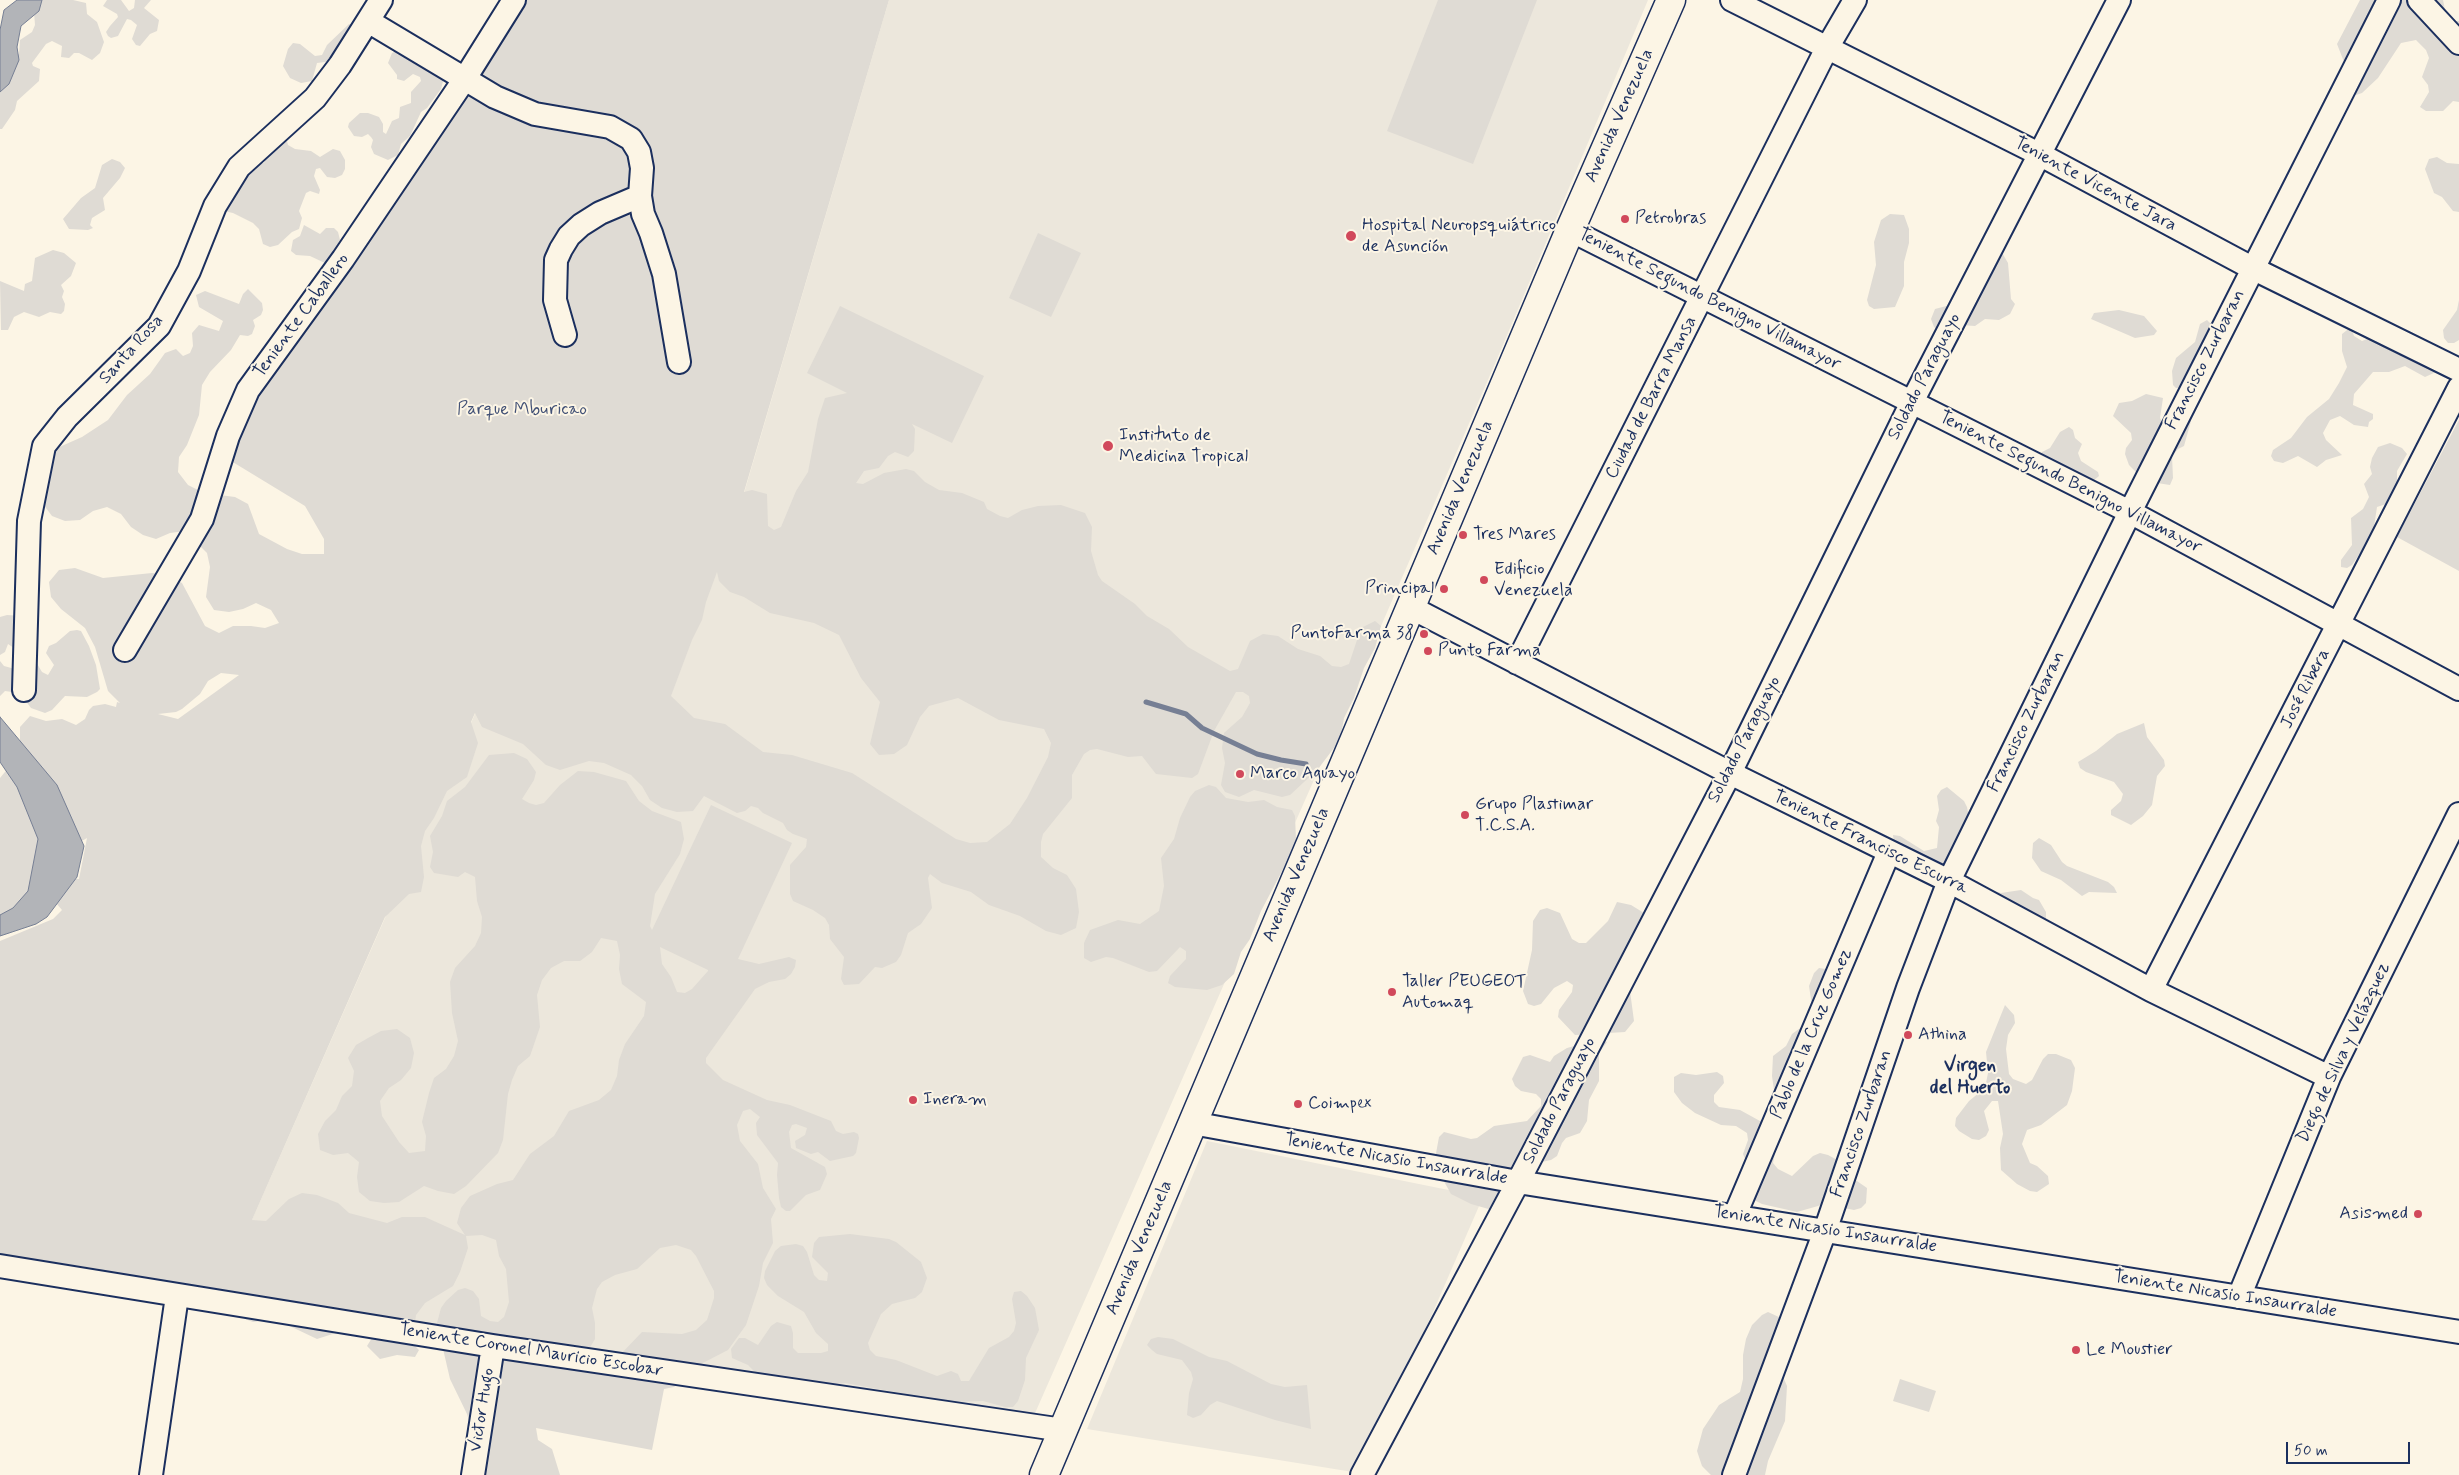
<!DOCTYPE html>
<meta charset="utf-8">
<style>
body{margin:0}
#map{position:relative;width:2459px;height:1475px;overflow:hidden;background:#fcf5e5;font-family:Mynerve,sans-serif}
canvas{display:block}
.scale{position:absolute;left:2286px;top:1442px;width:124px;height:22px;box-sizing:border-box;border:2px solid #1b2f5e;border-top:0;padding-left:6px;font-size:15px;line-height:18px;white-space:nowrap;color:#1b2f5e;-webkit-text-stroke:4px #fcf5e5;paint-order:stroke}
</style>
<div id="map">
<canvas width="2459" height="1475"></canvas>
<div class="scale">50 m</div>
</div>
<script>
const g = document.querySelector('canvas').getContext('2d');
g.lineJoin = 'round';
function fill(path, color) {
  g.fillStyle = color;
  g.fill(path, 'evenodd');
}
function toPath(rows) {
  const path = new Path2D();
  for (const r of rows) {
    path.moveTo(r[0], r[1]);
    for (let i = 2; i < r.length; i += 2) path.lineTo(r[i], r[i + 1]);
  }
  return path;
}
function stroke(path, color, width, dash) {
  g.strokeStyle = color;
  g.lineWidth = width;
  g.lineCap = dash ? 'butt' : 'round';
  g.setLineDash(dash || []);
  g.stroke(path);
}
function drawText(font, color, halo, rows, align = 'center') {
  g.font = font + ' Mynerve,sans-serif';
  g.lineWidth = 4;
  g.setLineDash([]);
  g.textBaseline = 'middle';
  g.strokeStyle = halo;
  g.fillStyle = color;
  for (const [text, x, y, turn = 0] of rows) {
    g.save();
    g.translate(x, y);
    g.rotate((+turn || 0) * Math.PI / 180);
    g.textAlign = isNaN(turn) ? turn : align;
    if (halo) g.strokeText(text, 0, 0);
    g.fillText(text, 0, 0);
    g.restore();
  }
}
fill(toPath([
 [889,0,1648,0,1497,359,1328,748,1032,1420,221,1290,497,664,737,517],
 [1207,1141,1483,1197,1379,1436,1353,1472,1087,1429]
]), '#ece7dc');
fill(toPath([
 [36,0,73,0,86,3,87,14,97,22,104,42,100,53,92,60,79,53,74,53,69,58,61,57,62,46,52,41,46,44,32,63,33,66,40,69,39,81,17,101,15,110,2,129,0,129,0,72,19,54,20,40,32,32,35,25,34,12],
 [107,0,121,0,129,11,134,8,135,0,151,0,144,8,159,20,157,31,150,34,140,46,136,45,132,39,137,25,131,20,127,19,118,36,111,38,108,36,106,32,110,26,118,17,117,14,103,6],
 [508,0,889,0,744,492,752,490,767,494,768,526,774,530,781,527,796,491,808,472,818,419,825,398,847,393,807,373,840,306,984,376,952,443,912,424,915,429,914,451,908,457,895,452,888,456,879,468,864,471,856,483,863,484,884,473,906,469,914,471,925,482,939,490,962,493,984,502,987,509,1000,516,1008,518,1022,510,1038,506,1061,505,1085,513,1092,527,1091,551,1098,575,1102,581,1135,604,1147,616,1169,629,1188,647,1230,671,1238,669,1250,641,1263,634,1278,636,1298,649,1320,656,1332,666,1341,667,1349,664,1361,628,1375,621,1381,626,1375,648,1364,668,1354,698,1344,718,1340,740,1318,769,1290,795,1282,797,1254,790,1239,797,1225,792,1221,785,1225,763,1222,748,1224,733,1242,717,1250,703,1249,696,1243,692,1236,692,1214,731,1198,774,1192,778,1156,774,1142,756,1128,757,1097,749,1090,750,1084,754,1072,775,1072,798,1043,834,1041,842,1041,857,1053,868,1067,875,1076,889,1079,912,1076,928,1061,935,1046,931,1020,916,989,905,971,892,942,883,930,874,928,878,932,908,921,924,908,933,901,955,896,962,882,968,875,967,859,984,844,985,841,979,844,957,830,939,829,925,825,918,813,910,793,901,790,894,790,865,806,847,807,839,793,834,787,830,783,823,763,813,758,808,751,806,745,811,737,813,704,796,693,811,677,812,662,808,650,800,642,786,631,775,604,763,589,761,560,770,546,765,523,744,482,727,475,713,471,722,478,743,467,777,447,791,434,818,425,831,421,846,424,877,421,892,409,894,385,917,252,1220,266,1221,289,1199,302,1193,317,1195,338,1203,349,1213,387,1223,402,1217,425,1217,465,1235,457,1223,461,1208,470,1196,497,1184,513,1180,530,1154,554,1136,569,1111,599,1100,611,1090,617,1076,619,1060,625,1044,644,1016,646,1002,622,984,619,969,620,955,617,941,601,938,592,952,580,961,564,961,551,968,542,980,537,995,540,1027,530,1056,518,1066,512,1080,508,1094,503,1140,498,1153,466,1186,454,1194,438,1191,424,1186,399,1202,384,1203,370,1201,359,1192,357,1177,359,1162,348,1153,333,1155,320,1150,318,1134,325,1121,336,1110,342,1096,352,1086,354,1071,348,1058,356,1045,368,1038,381,1031,397,1029,410,1038,414,1053,411,1068,401,1080,389,1088,380,1101,382,1116,399,1142,409,1153,425,1151,426,1136,422,1122,429,1093,434,1078,446,1069,454,1056,458,1041,452,1013,450,982,455,968,475,946,481,933,482,917,477,901,475,877,465,872,458,877,434,873,430,867,433,852,430,836,442,816,447,801,465,787,489,755,514,753,527,759,536,772,534,780,522,799,529,803,536,805,544,803,560,785,578,771,594,772,626,781,639,801,652,811,681,822,684,839,680,854,655,894,650,926,652,930,711,805,792,843,738,959,759,964,789,957,796,960,795,967,791,974,785,979,769,982,755,989,706,1058,706,1063,723,1080,767,1100,790,1105,831,1121,836,1131,843,1134,854,1132,858,1134,859,1138,856,1153,853,1156,830,1161,818,1152,811,1154,796,1148,795,1141,805,1135,807,1128,796,1124,792,1125,789,1132,791,1148,825,1167,827,1174,820,1190,806,1195,790,1211,786,1211,781,1207,779,1198,777,1175,778,1163,757,1135,756,1123,760,1117,750,1109,743,1111,737,1125,740,1141,758,1164,763,1188,776,1209,771,1219,773,1243,763,1263,759,1286,746,1325,728,1350,697,1366,674,1387,664,1389,652,1450,536,1428,538,1440,552,1449,560,1475,468,1475,473,1435,467,1414,450,1379,437,1323,441,1308,446,1301,458,1290,465,1288,473,1291,479,1299,481,1316,490,1321,498,1322,504,1317,509,1302,506,1269,499,1256,496,1240,482,1235,466,1236,468,1248,460,1272,453,1286,425,1303,416,1315,413,1337,414,1345,419,1350,415,1357,397,1355,380,1359,367,1346,375,1333,342,1331,317,1339,275,1319,253,1322,245,1319,241,1312,169,1285,173,1282,166,1281,137,1287,107,1279,99,1269,40,1260,20,1263,5,1260,0,1254,0,941,53,919,62,910,56,903,61,879,79,879,87,838,80,842,20,745,20,727,30,716,46,721,62,719,76,725,85,719,89,710,93,706,105,704,116,707,117,702,120,703,108,691,95,647,85,628,61,609,51,597,49,582,59,570,75,568,103,578,152,573,168,575,182,583,205,626,219,633,233,626,251,626,265,628,279,623,271,610,256,603,243,609,229,612,214,610,206,597,210,567,207,553,185,531,170,533,156,539,143,535,131,527,121,514,107,507,93,511,80,520,65,521,52,516,43,504,40,489,55,449,82,437,108,420,127,395,150,374,165,353,176,349,183,356,190,353,193,346,192,333,199,325,219,331,223,321,199,307,196,295,205,291,239,304,243,294,248,289,262,303,263,310,261,315,253,320,255,326,252,334,248,336,240,335,231,350,210,372,202,385,199,415,187,445,179,457,178,472,188,485,204,493,235,497,248,504,259,534,287,549,302,554,324,554,324,539,305,506,213,450],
 [717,572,719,581,730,592,744,597,770,613,814,623,839,635,861,678,880,702,870,744,879,755,894,754,907,745,920,717,929,706,958,698,999,720,1044,729,1051,743,1048,757,1027,798,1010,824,987,842,970,843,956,839,852,773,792,755,763,752,725,724,694,718,671,696,692,640,702,620,706,602],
 [221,673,239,675,178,719,158,714,176,712,182,709,200,694,208,681],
 [660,947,708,970,708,971,692,989,685,993,677,992,671,977,662,964],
 [676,1245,691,1250,696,1256,714,1291,714,1298,707,1320,696,1330,682,1334,642,1332,621,1354,611,1376,577,1369,595,1339,595,1323,592,1308,597,1289,602,1282,615,1275,637,1269,660,1248],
 [1438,0,1537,0,1473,164,1387,131],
 [2360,0,2443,0,2446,15,2451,21,2459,21,2459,102,2453,101,2443,111,2426,111,2420,107,2429,92,2428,85,2422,77,2429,58,2426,50,2416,40,2401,43,2378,78,2362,93,2356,95,2349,88,2348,72,2337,44],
 [349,24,353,24,333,61,317,63,312,81,301,83,290,78,283,66,288,49,293,43,300,44,315,56,322,55,327,45],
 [399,50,444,78,441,89,427,108,421,112,410,136,401,144,398,155,388,160,374,154,371,147,373,140,371,137,368,134,362,137,354,136,348,127,349,123,360,113,368,113,379,117,383,124,383,132,386,134,392,121,399,118,400,107,411,103,411,92,421,81,420,77,413,74,404,81,397,79,397,75,388,63,392,53],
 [287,112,285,133,288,145,295,149,311,151,320,157,333,149,340,151,345,160,345,169,342,175,335,178,327,177,320,168,316,169,314,176,320,190,319,194,310,191,306,193,299,211,302,218,299,229,292,232,278,245,270,247,263,244,259,229,253,223,233,213,219,210,218,203,256,164,264,163,272,142,276,117],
 [2437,157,2447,163,2459,164,2459,212,2453,211,2442,197,2434,193,2425,169,2429,159],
 [112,159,120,162,125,168,120,178,103,198,105,210,92,218,90,225,93,228,88,230,69,229,63,219,81,198,95,188,102,165],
 [1890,214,1904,215,1909,229,1909,243,1904,262,1904,286,1895,307,1874,309,1869,306,1867,300,1876,265,1874,242,1881,220],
 [304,225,320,234,326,228,334,228,338,232,340,240,327,264,310,256,296,255,291,251,293,240,300,236],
 [1038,233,1081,253,1051,317,1009,298],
 [53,250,64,253,76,263,71,276,61,285,64,291,62,297,65,304,64,311,61,314,50,312,39,317,24,312,14,317,8,330,1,330,0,281,24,291,25,284,32,281,35,258],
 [2001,251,2008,263,2011,299,2015,304,2010,314,1999,320,1985,319,1975,326,1960,325,1937,329,1934,327,1931,319,1935,309,1954,304],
 [2459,300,2459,340,2454,343,2448,343,2444,338,2443,330,2457,310],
 [2119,310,2144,316,2157,331,2154,335,2135,338,2091,319,2094,313],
 [2207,320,2213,326,2189,387,2176,388,2173,385,2172,371,2176,358,2195,342,2200,324],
 [2351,327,2354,336,2362,341,2372,337,2438,367,2436,372,2425,377,2405,366,2389,372,2373,372,2354,394,2353,405,2373,414,2373,419,2369,422,2368,427,2354,425,2340,416,2330,420,2323,433,2326,440,2342,455,2326,460,2317,467,2298,456,2283,463,2274,461,2271,456,2273,450,2291,438,2307,417,2329,399,2339,383,2347,367,2342,351,2342,334],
 [2146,394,2163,398,2160,418,2164,425,2184,417,2191,421,2184,446,2178,449,2172,456,2173,478,2170,485,2157,483,2143,479,2129,465,2125,454,2126,448,2132,440,2131,433,2113,416,2119,403,2132,401],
 [2459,420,2459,571,2397,537],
 [2069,427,2073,430,2075,438,2082,444,2078,453,2081,461,2098,472,2099,476,2093,481,2040,456,2042,452,2050,448,2060,432],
 [2390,443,2402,448,2407,454,2397,471,2397,491,2389,503,2377,507,2372,540,2363,549,2352,565,2347,568,2341,567,2341,560,2352,545,2351,518,2363,509,2369,497,2364,484,2372,474,2370,467,2372,458,2378,447],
 [7,615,23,616,17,650,8,644,5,652,0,655,0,617],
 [77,630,81,631,89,646,96,665,100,689,97,692,87,697,65,696,52,710,45,713,31,708,25,700,12,692,5,691,0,696,0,661,4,666,15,669,36,662,42,672,48,675,54,665,46,653,49,646,56,643,70,631],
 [2144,723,2147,737,2164,760,2165,766,2157,776,2152,805,2143,816,2131,825,2111,815,2111,810,2121,801,2123,794,2114,782,2086,772,2080,768,2078,762,2096,751,2117,734],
 [9,767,43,824,30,896,0,917,0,778],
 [1209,785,1216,787,1226,798,1248,802,1264,800,1277,807,1292,810,1295,816,1296,840,1291,854,1261,911,1250,939,1241,952,1234,974,1222,985,1207,990,1175,987,1168,983,1170,976,1186,959,1186,951,1180,947,1157,971,1149,972,1113,958,1106,957,1091,962,1084,958,1084,943,1090,930,1118,920,1140,924,1159,911,1164,886,1161,858,1174,839,1180,818,1190,797,1195,791],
 [1947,787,1964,801,1967,807,1971,829,1946,870,1894,843,1893,835,1900,836,1924,851,1937,848,1939,827,1936,821,1939,810,1937,796,1941,790],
 [2039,838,2051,845,2062,862,2067,866,2108,882,2114,887,2117,893,2089,892,2082,896,2061,880,2041,871,2032,858,2033,843],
 [1977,881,1988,889,2001,893,2021,890,2033,898,2039,900,2046,912,2046,927,1971,886],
 [1617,902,1631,905,1644,913,1648,919,1637,954,1630,991,1634,1021,1625,1032,1575,1035,1558,1017,1559,1010,1572,992,1573,985,1567,981,1554,988,1541,1004,1534,1006,1528,1004,1523,991,1532,950,1533,921,1540,910,1547,908,1560,913,1572,939,1579,943,1586,943,1608,921],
 [1819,968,1832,970,1785,1106,1773,1163,1778,1169,1792,1176,1813,1156,1820,1153,1828,1155,1841,1162,1854,1179,1867,1188,1866,1203,1861,1208,1854,1210,1825,1204,1797,1212,1762,1204,1738,1192,1746,1161,1743,1154,1748,1140,1747,1133,1736,1126,1721,1125,1695,1113,1682,1103,1674,1092,1674,1077,1681,1073,1696,1075,1717,1072,1723,1076,1724,1083,1714,1095,1714,1102,1719,1107,1740,1110,1760,1121,1766,1117,1770,1111,1774,1090,1772,1076,1773,1056,1786,1046,1792,1034,1803,1026,1812,1006,1809,986,1814,973],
 [2005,1005,2014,1015,2015,1023,2008,1035,2006,1049,2009,1074,2013,1079,2026,1084,2032,1080,2043,1059,2048,1054,2056,1054,2071,1060,2075,1068,2072,1091,2067,1105,2041,1125,2027,1130,2022,1144,2030,1163,2037,1166,2048,1176,2049,1184,2037,1192,2030,1191,2017,1184,2001,1170,2000,1148,2003,1134,1998,1101,1992,1101,1984,1111,1989,1130,1986,1136,1979,1140,1972,1139,1959,1131,1955,1126,1956,1118,1969,1101,1985,1088,1988,1073,1986,1052],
 [1600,1039,1607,1042,1599,1053,1599,1081,1589,1100,1587,1121,1580,1133,1566,1138,1562,1143,1557,1156,1551,1160,1537,1163,1492,1210,1471,1204,1451,1194,1436,1167,1435,1159,1439,1137,1444,1132,1471,1139,1477,1138,1494,1126,1527,1121,1541,1106,1541,1099,1536,1094,1521,1091,1515,1086,1512,1079,1523,1057,1530,1055,1550,1062,1554,1056,1567,1048],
 [850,1234,889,1239,896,1242,921,1262,927,1278,922,1292,915,1298,892,1304,881,1314,868,1343,870,1350,876,1356,896,1360,937,1376,951,1371,958,1374,961,1381,969,1381,989,1348,1009,1337,1014,1331,1016,1323,1012,1299,1014,1292,1021,1291,1027,1296,1035,1308,1039,1330,1026,1358,1025,1380,1018,1401,1013,1407,1005,1407,983,1401,950,1402,845,1383,829,1385,759,1376,748,1365,732,1358,731,1349,739,1338,745,1338,758,1345,771,1326,777,1322,791,1326,793,1333,793,1348,798,1353,821,1353,828,1351,828,1344,816,1333,804,1312,778,1296,767,1285,764,1278,765,1271,775,1251,781,1246,796,1244,803,1246,807,1252,814,1275,819,1280,827,1281,828,1273,812,1257,814,1243,819,1237],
 [1768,1312,1781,1318,1781,1372,1787,1386,1785,1421,1768,1461,1765,1475,1711,1475,1702,1466,1697,1451,1703,1429,1719,1405,1740,1392,1743,1379,1743,1355,1746,1339,1752,1325,1762,1315],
 [1158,1337,1173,1339,1209,1357,1227,1361,1271,1384,1285,1387,1307,1385,1311,1429,1275,1420,1217,1401,1210,1405,1201,1415,1193,1418,1187,1415,1189,1393,1193,1379,1191,1372,1182,1360,1157,1354,1152,1350,1147,1345,1151,1339],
 [1900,1379,1936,1391,1929,1412,1893,1401]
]), '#dfdbd4');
const water = toPath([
 [17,0,42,0,39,11,21,26,17,47,19,60,9,84,0,92,0,30,4,10,17,0],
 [0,717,57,785,84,846,77,877,47,917,36,924,0,936,0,915,13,908,28,891,38,839,17,787,0,762,0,717]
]);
fill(water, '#b2b4b8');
stroke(water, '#767f94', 1);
stroke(toPath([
 [1146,702,1186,714,1202,728,1257,754,1281,760,1306,764]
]), '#767f94', 5);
const minor = toPath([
 [1732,0,2039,154,2252,268,2459,370],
 [2419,0,2459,43],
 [368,21,495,97,535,114,610,127,631,139,639,152,642,168,640,196,643,214,651,233,664,274,679,362],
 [1570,230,2130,512,2459,689],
 [565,335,555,300,556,260,561,249,569,236,581,225,600,213,640,196],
 [1410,607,1730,773,1949,881,2151,990,2329,1077],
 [125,650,202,519,228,436,248,390,343,259,464,80,514,0],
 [1517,663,1827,48,1855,0],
 [24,690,29,521,44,446,67,417,159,326,189,271,215,206,239,167,315,98,340,65,381,0],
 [2151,990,2459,388],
 [1192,1123,1518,1182,2459,1332],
 [1735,1215,1889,852],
 [0,1266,493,1346,1063,1430],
 [2239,1297,2329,1077,2459,814],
 [151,1475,177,1296],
 [473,1475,493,1346],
 [1362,1475,1518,1182,1730,773,1912,402,2119,0],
 [1734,1475,1825,1231,1908,988,1949,881,2130,512,2389,0]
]);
const major = toPath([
 [1044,1475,1570,230,1671,0]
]);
stroke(minor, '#1b2f5e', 26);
stroke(major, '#1b2f5e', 31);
stroke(minor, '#fcf5e5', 22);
stroke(major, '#fcf5e5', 28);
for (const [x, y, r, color] of [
 [1625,219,5,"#d1495b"],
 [1351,236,6,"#d1495b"],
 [1108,446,6,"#d1495b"],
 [1463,535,5,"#d1495b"],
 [1484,580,5,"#d1495b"],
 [1444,589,5,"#d1495b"],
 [1424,634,5,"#d1495b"],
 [1428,651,5,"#d1495b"],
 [1240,774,5,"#d1495b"],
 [1465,815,5,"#d1495b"],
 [1392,992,5,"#d1495b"],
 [1908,1035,5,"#d1495b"],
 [913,1100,5,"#d1495b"],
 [1298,1104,5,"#d1495b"],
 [2418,1214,5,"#d1495b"],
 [2076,1350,5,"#d1495b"]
]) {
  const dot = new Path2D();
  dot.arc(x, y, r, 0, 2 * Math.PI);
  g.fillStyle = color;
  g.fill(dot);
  stroke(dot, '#fcf5e5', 2);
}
drawText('18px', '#1b2f5e', '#fcf5e5', [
 ["Avenida Venezuela",1620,116,-66],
 ["Teniente Vicente Jara",2095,185,28],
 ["Teniente Segundo Benigno Villamayor",1709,300,27],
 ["Teniente Caballero",302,316,-54],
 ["Santa Rosa",132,350,-48],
 ["Francisco Zurbaran",2206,360,-63],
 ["Soldado Paraguayo",1925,377,-63],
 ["Ciudad de Barra Mansa",1652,398,-63],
 ["Teniente Segundo Benigno Villamayor",2070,483,27],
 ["Avenida Venezuela",1461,488,-67],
 ["José Ribera",2306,689,-63],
 ["Francisco Zurbaran",2027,722,-64],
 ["Soldado Paraguayo",1745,740,-63],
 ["Teniente Francisco Escurra",1870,843,26],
 ["Avenida Venezuela",1297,875,-67],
 ["Pablo de la Cruz Gomez",1812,1034,-67],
 ["Diego de Silva y Velázquez",2344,1053,-65],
 ["Soldado Paraguayo",1560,1101,-63],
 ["Francisco Zurbaran",1862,1124,-71],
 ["Teniente Nicasio Insaurralde",1396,1160,10],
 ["Teniente Nicasio Insaurralde",1825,1230,9],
 ["Avenida Venezuela",1140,1248,-67],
 ["Teniente Nicasio Insaurralde",2225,1295,9],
 ["Teniente Coronel Mauricio Escobar",531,1351,9],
 ["Victor Hugo",483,1410,-81]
]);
drawText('18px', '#1b2f5e', '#fcf5e5', [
 ["Petrobras",1635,219],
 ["Hospital Neuropsquiátrico",1362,226],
 ["de Asunción",1362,247],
 ["Instituto de",1119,436],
 ["Medicina Tropical",1119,457],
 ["Tres Mares",1473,535],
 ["Edificio",1494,570],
 ["Venezuela",1494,591],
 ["Principal",1434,589,"right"],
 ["PuntoFarma 38",1414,634,"right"],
 ["Punto Farma",1438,651],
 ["Marco Aguayo",1250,774],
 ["Grupo Plastimar",1475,805],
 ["T.C.S.A.",1475,826],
 ["Taller PEUGEOT",1402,982],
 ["Automaq",1402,1003],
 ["Athina",1918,1035],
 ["Ineram",923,1100],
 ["Coimpex",1308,1104],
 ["Asismed",2408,1214,"right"],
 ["Le Moustier",2086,1350]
], 'left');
drawText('18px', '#425176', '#fcf5e5', [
 ["Parque Mburicao",522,410]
]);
drawText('bold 19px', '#1b2f5e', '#fcf5e5', [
 ["Virgen",1970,1067],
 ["del Huerto",1970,1089]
]);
</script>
